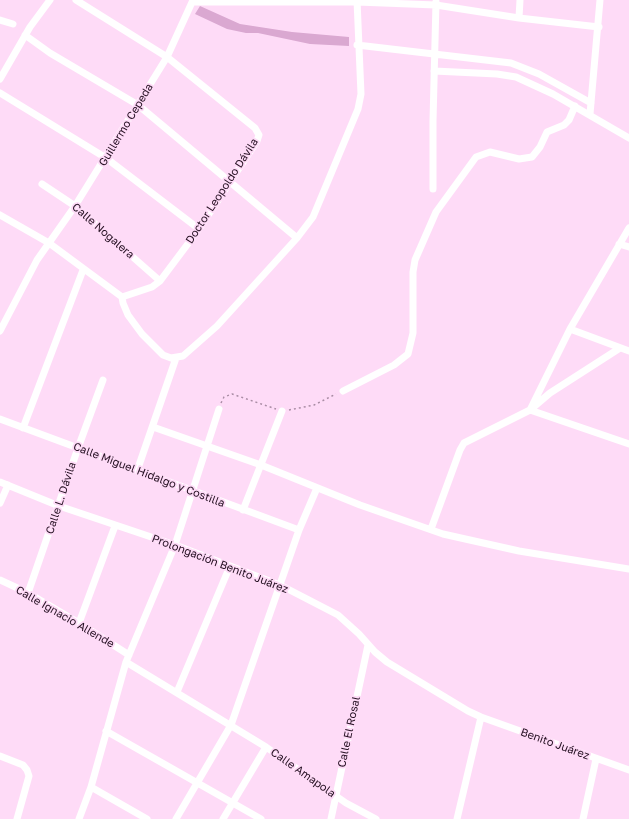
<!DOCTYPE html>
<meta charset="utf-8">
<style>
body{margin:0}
canvas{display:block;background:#fedbf7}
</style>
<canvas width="629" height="819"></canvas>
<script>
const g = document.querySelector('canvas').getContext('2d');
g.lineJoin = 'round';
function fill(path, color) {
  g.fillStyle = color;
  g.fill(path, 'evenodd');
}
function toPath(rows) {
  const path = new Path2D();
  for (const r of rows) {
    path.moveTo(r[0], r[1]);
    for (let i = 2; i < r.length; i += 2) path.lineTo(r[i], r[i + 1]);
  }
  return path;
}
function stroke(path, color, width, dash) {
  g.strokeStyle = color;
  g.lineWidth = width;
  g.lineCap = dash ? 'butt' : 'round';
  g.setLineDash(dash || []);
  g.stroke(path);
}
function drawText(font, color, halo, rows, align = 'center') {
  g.font = font + ' "Golos Text",sans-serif';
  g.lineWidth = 3.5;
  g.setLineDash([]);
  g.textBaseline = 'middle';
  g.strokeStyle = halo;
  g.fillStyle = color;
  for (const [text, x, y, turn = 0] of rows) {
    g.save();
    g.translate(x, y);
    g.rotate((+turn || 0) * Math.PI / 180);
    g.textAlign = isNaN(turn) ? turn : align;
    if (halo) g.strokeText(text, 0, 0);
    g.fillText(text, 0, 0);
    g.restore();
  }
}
fill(toPath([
 [200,6,240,24,292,32,349,37,349,46,310,44,258,33,246,33,227,29,195,14]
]), '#daa8d1');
stroke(toPath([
 [221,403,224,397,232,394,276,409],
 [289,410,314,405,336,394]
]), '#aa8da5', 1.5, [2, 3]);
stroke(toPath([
 [76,0,167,57,255,128,259,135,257,141,199,229,160,281,152,287,122,297],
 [193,2,357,2,436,5,519,18,599,27],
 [519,18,520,0],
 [0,20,13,24],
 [25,35,50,53,138,105,297,238],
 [357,45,511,63,539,74,591,103],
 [434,71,497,74,516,77,553,94,629,138],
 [0,79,30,27,50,0],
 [0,93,106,158,199,229],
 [590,114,600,0],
 [42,184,75,206,160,281],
 [433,189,433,121,436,2],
 [0,215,49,243,122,297,123,303,128,315,142,334,163,355,171,358,183,356,217,326,297,238,313,217,358,109,361,94,357,0],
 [619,244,629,247],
 [570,329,629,351],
 [0,331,37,260,75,206,167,57,193,0],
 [620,348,550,393,530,410,629,444],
 [343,391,394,365,408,354,413,333,413,272,415,260,436,212,476,157,490,152,519,159,532,157,540,147,547,132,564,125,569,120,575,106],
 [0,419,299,530],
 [153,427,261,465,360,505,443,534,519,551,629,569],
 [23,428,83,270],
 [137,471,176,358],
 [0,482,59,506,175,545,280,585,338,615,359,634,375,652,387,662,468,711,481,717,629,770],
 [0,503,8,485],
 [243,510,282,411],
 [431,529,460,450,464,443,530,410,570,329,629,228],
 [0,580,28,593,79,623,129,655],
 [28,593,78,448,103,380],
 [79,623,115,526],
 [126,662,266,747,346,803,376,819],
 [177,692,230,566],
 [106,731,261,819],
 [0,756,23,765,27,770,29,776,17,819],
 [91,787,147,819],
 [79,819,91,787,126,662,175,545,219,409],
 [176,819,231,725,299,530,317,488],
 [223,819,266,747],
 [331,819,368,645],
 [457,819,481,717],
 [583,819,596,759]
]), '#fff', 7);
drawText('11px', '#240f21', '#fedbf7', [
 ["Guillermo Cepeda",126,125,-59],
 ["Doctor Leopoldo Dávila",222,191,-57],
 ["Calle Nogalera",103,231,41],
 ["Calle Miguel Hidalgo y Costilla",149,475,21],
 ["Calle L. Dávila",61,498,-72],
 ["Prolongación Benito Juárez",220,564,21],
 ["Calle Ignacio Allende",65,617,30],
 ["Calle El Rosal",349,732,-78],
 ["Benito Juárez",555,744,20],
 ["Calle Amapola",303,773,35]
]);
</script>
